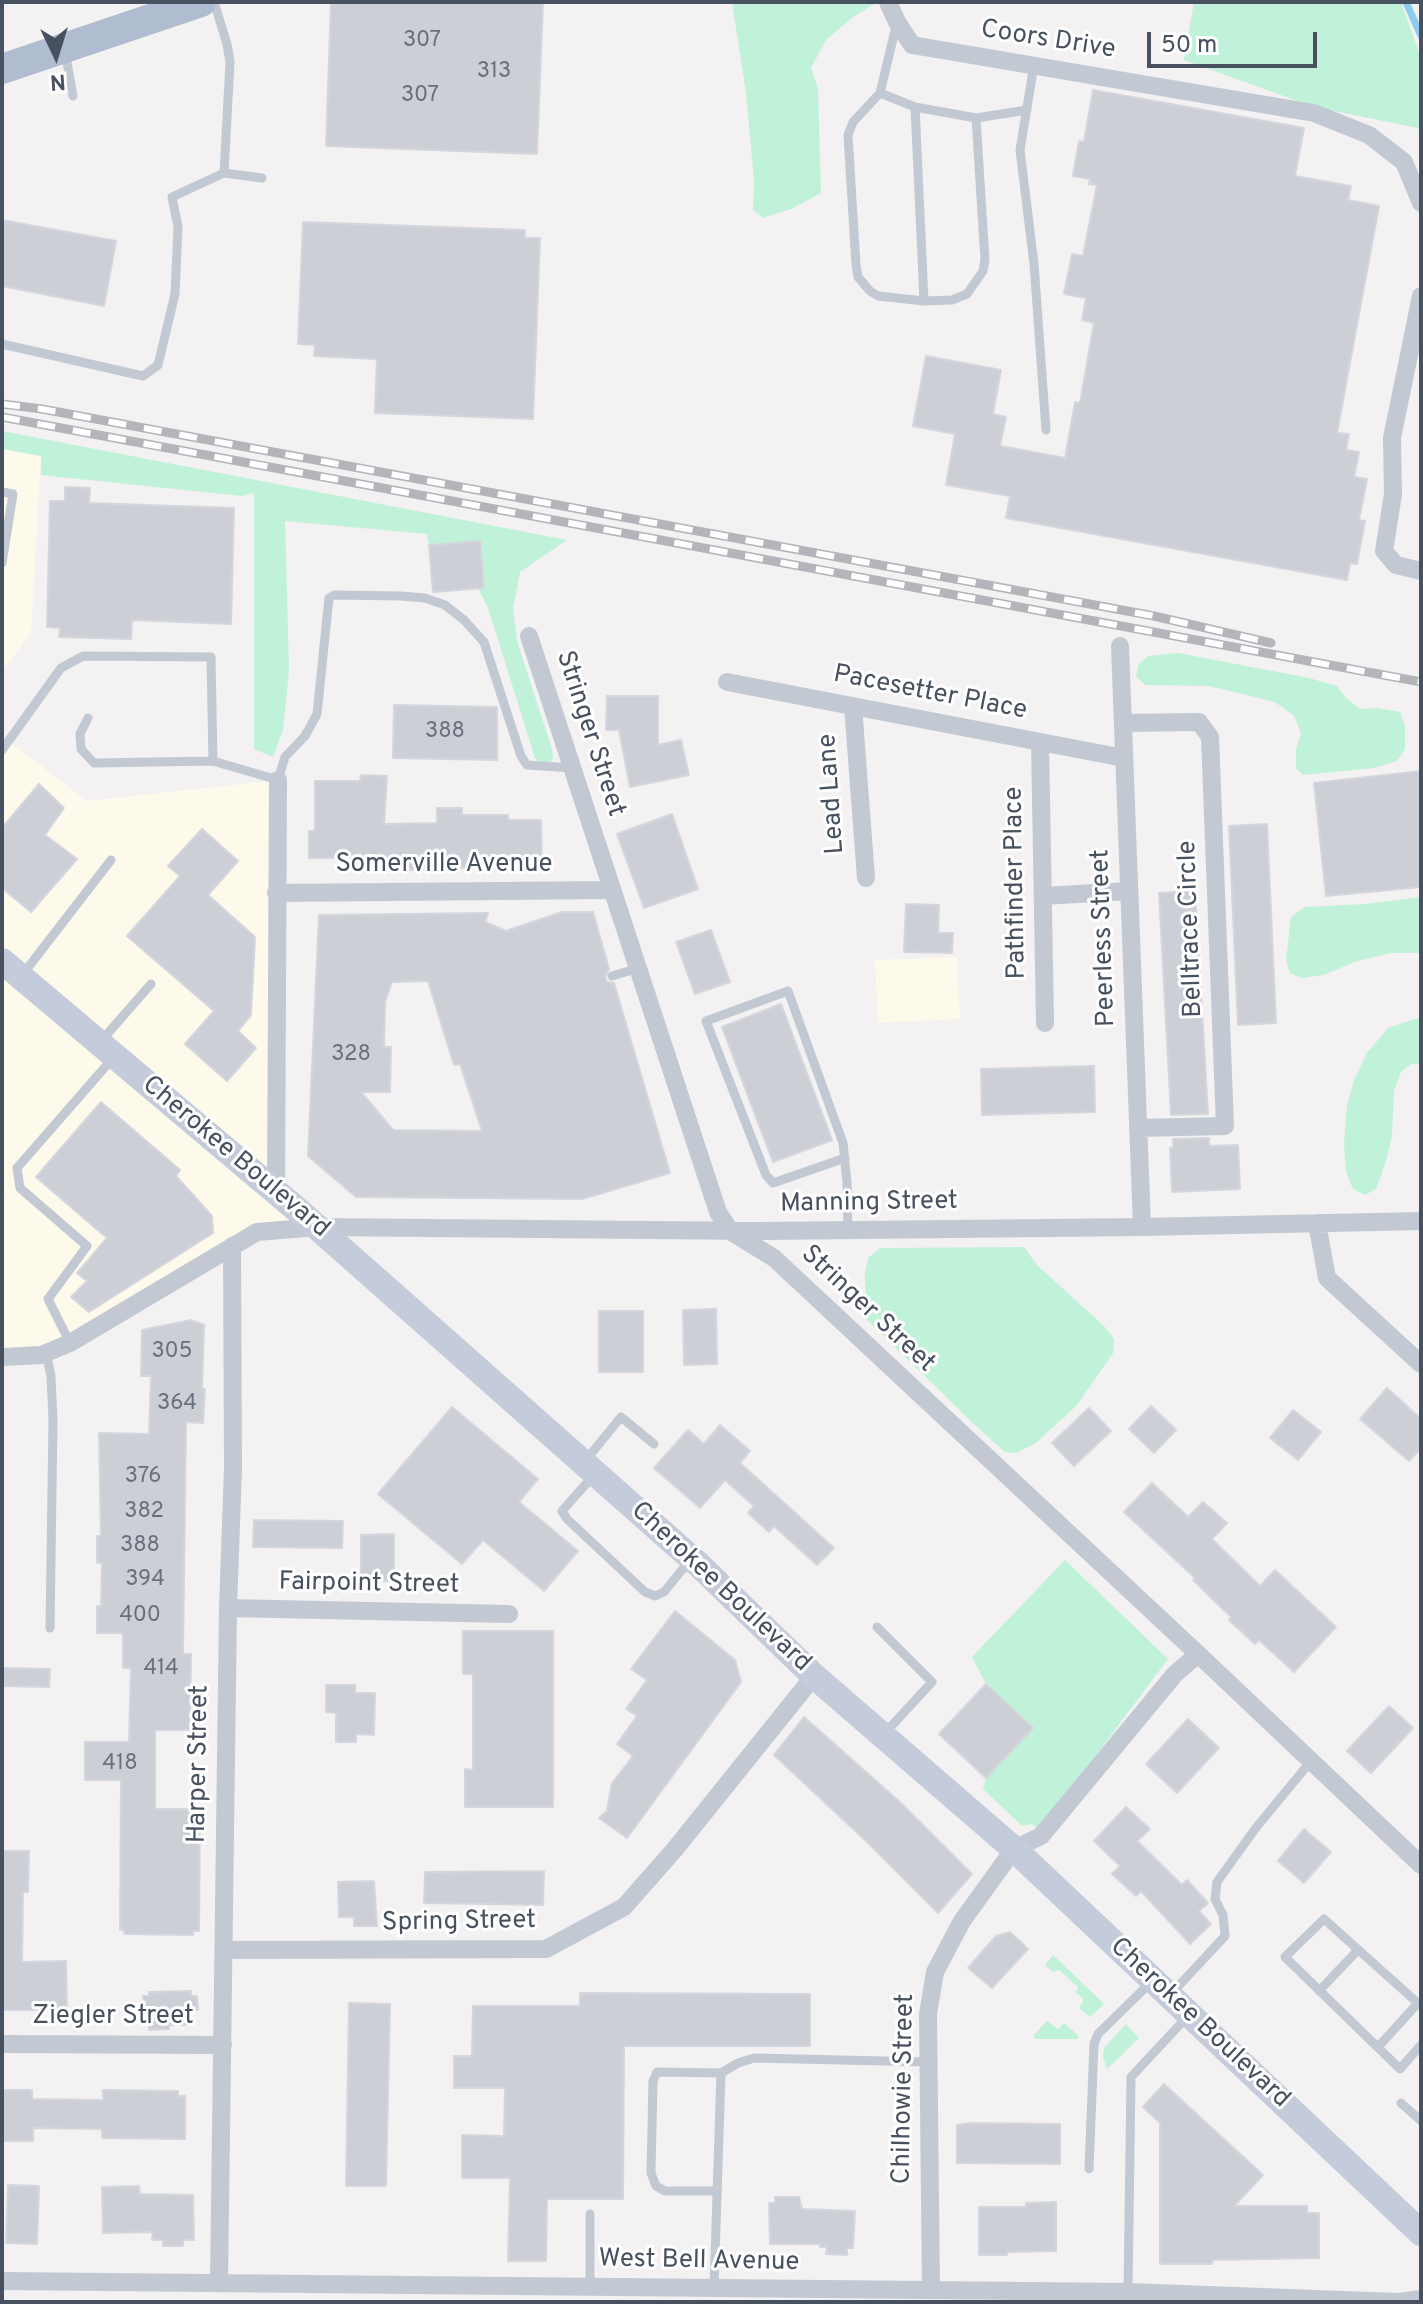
<!DOCTYPE html>
<style>
body{margin:0}
#map{position:relative;width:1423px;height:2304px;overflow:hidden;background:#f3f1f1;font-family:Overpass,sans-serif}
canvas{display:block}
.frame{position:absolute;inset:0;border:4px solid #48515f;pointer-events:none}
.north{position:absolute;left:16px;top:16px;width:80px;height:80px;-webkit-text-stroke:6px #fff;paint-order:stroke;rotate:176deg;font-size:22px;font-weight:700;line-height:32px;text-align:center;color:#48515f}
.north::after{content:'';display:block;margin:auto;width:28px;height:36px;background:#48515f;clip-path:polygon(50% 0,100% 100%,50% 72%,0 100%)}
.scale{position:absolute;left:1147px;top:32px;width:170px;height:36px;box-sizing:border-box;border:4px solid #48515f;border-top:0;padding-left:10px;font-size:24px;line-height:28px;white-space:nowrap;color:#48515f;-webkit-text-stroke:6px #fff;paint-order:stroke}
</style>
<div id="map">
<canvas width="1423" height="2304"></canvas>
<div class="frame"></div>
<div class="north">N</div>
<div class="scale">50 m</div>
</div>
<script>
const g = document.querySelector('canvas').getContext('2d');
g.lineJoin = 'round';
function fill(path, color) {
  g.fillStyle = color;
  g.fill(path, 'evenodd');
}
function toPath(rows) {
  const path = new Path2D();
  for (const r of rows) {
    path.moveTo(r[0], r[1]);
    for (let i = 2; i < r.length; i += 2) path.lineTo(r[i], r[i + 1]);
  }
  return path;
}
function stroke(path, color, width, dash) {
  g.strokeStyle = color;
  g.lineWidth = width;
  g.lineCap = dash ? 'butt' : 'round';
  g.setLineDash(dash || []);
  g.stroke(path);
}
function drawText(font, color, halo, rows, align = 'center') {
  g.font = font + ' Overpass,sans-serif';
  g.lineWidth = 6;
  g.setLineDash([]);
  g.textBaseline = 'middle';
  g.strokeStyle = halo;
  g.fillStyle = color;
  for (const [text, x, y, turn = 0] of rows) {
    g.save();
    g.translate(x, y);
    g.rotate((+turn || 0) * Math.PI / 180);
    g.textAlign = isNaN(turn) ? turn : align;
    if (halo) g.strokeText(text, 0, 0);
    g.fillText(text, 0, 0);
    g.restore();
  }
}
fill(toPath([
 [2,449,41,456,31,634,2,671],
 [2,736,87,801,278,780,276,1191,317,1227,257,1232,70,1343,2,1357,2,1199,7,1198,2,1192],
 [957,957,960,1019,878,1023,875,960]
]), '#fdfaec');
fill(toPath([
 [732,2,873,2,874,4,853,17,826,40,811,68,818,89,821,193,791,209,763,218,753,210,754,180,746,93],
 [1194,2,1401,2,1421,58,1421,136,1418,128,1314,107,1184,60],
 [2,431,567,540,520,572,513,608,517,641,552,749,553,758,551,762,540,764,535,758,488,608,478,588,484,587,480,541,429,545,427,534,285,521,289,670,283,730,273,757,254,749,254,493,242,496,41,475,41,456,2,449],
 [1178,653,1309,678,1337,686,1346,698,1360,709,1378,708,1400,712,1405,726,1405,749,1397,761,1374,768,1303,775,1296,768,1296,750,1301,733,1294,716,1275,702,1209,686,1145,685,1136,676,1139,664,1148,656],
 [1421,897,1421,953,1391,953,1354,962,1324,975,1302,978,1290,973,1286,960,1291,917,1305,907,1365,904],
 [1421,1017,1421,1064,1411,1064,1401,1072,1394,1091,1392,1135,1386,1161,1376,1189,1365,1195,1353,1189,1346,1172,1344,1144,1347,1106,1354,1080,1367,1053,1388,1028],
 [1024,1247,1037,1265,1104,1326,1114,1339,1113,1353,1077,1405,1036,1443,1016,1453,1005,1452,977,1427,866,1319,865,1275,868,1258,880,1248],
 [1065,1560,1168,1659,1039,1831,1032,1824,1022,1826,983,1789,986,1778,1033,1728,986,1684,972,1657],
 [1053,1955,1104,2004,1090,2017,1079,2008,1083,2001,1083,1998,1076,1993,1078,1987,1059,1970,1053,1972,1045,1965],
 [1047,2021,1058,2029,1064,2023,1078,2035,1078,2039,1035,2039,1034,2035],
 [1126,2024,1139,2038,1107,2069,1103,2057,1104,2048]
]), '#c0f1d9');
stroke(toPath([
 [1406,2,1421,36]
]), '#8ccdef', 7);
const building = toPath([
 [331,2,543,2,537,154,326,146,331,2],
 [1093,90,1304,128,1295,176,1351,186,1348,200,1379,206,1337,433,1349,434,1346,450,1359,452,1354,477,1367,479,1359,520,1365,521,1357,564,1350,563,1347,580,1006,518,1010,496,946,485,955,434,913,426,926,356,1001,370,993,414,1006,417,1000,446,1065,458,1075,402,1080,403,1094,323,1082,320,1086,298,1064,294,1072,254,1083,256,1097,185,1089,184,1090,179,1073,176,1079,141,1084,142,1093,90],
 [2,220,116,241,104,306,2,286,2,220],
 [303,222,525,230,525,238,540,238,533,419,375,413,377,359,314,356,315,345,298,344,303,222],
 [65,487,90,488,89,503,234,508,231,624,132,620,131,639,59,637,60,628,47,627,50,501,65,501,65,487],
 [480,541,484,588,433,592,429,545,480,541],
 [607,696,658,696,658,745,681,740,689,775,630,787,619,730,606,730,607,696],
 [394,705,497,707,497,760,393,758,394,705],
 [1421,771,1421,887,1326,896,1314,783,1421,771],
 [361,775,387,776,384,824,437,823,437,808,462,808,462,815,508,815,508,820,541,820,542,870,525,870,525,865,361,872,361,862,352,862,352,858,309,858,309,831,315,831,315,781,360,781,361,775],
 [39,784,64,808,45,835,77,859,31,912,2,888,2,828,39,784],
 [672,814,698,889,644,908,617,834,672,814],
 [1267,824,1276,1023,1238,1025,1229,826,1267,824],
 [202,829,238,861,208,895,255,937,251,1015,238,1031,256,1048,227,1081,185,1044,214,1011,127,936,180,876,168,866,202,829],
 [1195,891,1208,1114,1171,1115,1159,893,1195,891],
 [906,904,939,905,938,933,953,933,952,953,904,952,906,904],
 [562,912,593,912,609,969,605,977,607,982,614,983,670,1173,582,1199,356,1197,308,1156,319,915,488,913,485,922,506,931,562,912],
 [428,981,454,1065,460,1064,482,1131,393,1130,361,1092,390,1092,391,1047,384,1047,385,1002,392,982,428,981],
 [711,930,730,982,695,994,676,942,711,930],
 [781,1004,832,1140,773,1162,722,1027,781,1004],
 [1094,1066,1095,1112,982,1115,981,1069,1094,1066],
 [101,1102,180,1170,176,1176,212,1216,213,1233,89,1312,71,1297,87,1281,77,1273,107,1238,36,1177,101,1102],
 [1209,1138,1209,1146,1238,1145,1240,1189,1172,1192,1170,1148,1173,1148,1173,1139,1209,1138],
 [716,1309,717,1364,684,1365,683,1310,716,1309],
 [599,1311,643,1311,643,1372,599,1372,599,1311],
 [191,1320,204,1325,202,1389,205,1389,203,1423,186,1422,183,1654,191,1654,190,1730,155,1730,155,1809,195,1809,195,1814,200,1814,199,1931,193,1931,193,1935,124,1934,124,1930,120,1930,121,1780,85,1780,85,1742,129,1742,131,1668,123,1668,123,1633,97,1633,97,1606,101,1606,102,1563,97,1563,97,1536,101,1536,99,1433,149,1434,151,1376,141,1376,142,1330,191,1320],
 [1387,1388,1421,1419,1421,1448,1409,1461,1360,1419,1387,1388],
 [1151,1406,1176,1430,1154,1453,1129,1429,1151,1406],
 [452,1407,538,1479,519,1502,578,1551,544,1591,483,1540,462,1564,378,1494,452,1407],
 [1089,1408,1111,1431,1074,1466,1052,1443,1089,1408],
 [1293,1410,1321,1432,1298,1460,1270,1438,1293,1410],
 [720,1425,750,1451,740,1463,834,1548,817,1565,774,1526,769,1532,748,1513,754,1506,725,1480,700,1508,654,1468,688,1430,704,1444,720,1425],
 [1152,1483,1188,1517,1203,1502,1227,1523,1212,1539,1260,1586,1275,1570,1336,1627,1294,1672,1259,1640,1255,1644,1229,1620,1231,1617,1193,1580,1195,1578,1124,1512,1152,1483],
 [254,1520,343,1521,342,1548,253,1547,254,1520],
 [394,1534,394,1581,361,1581,361,1535,394,1534],
 [675,1611,735,1660,741,1682,627,1838,599,1818,607,1811,612,1783,633,1756,617,1744,637,1716,626,1709,647,1680,631,1669,675,1611],
 [463,1631,553,1631,553,1807,465,1807,465,1769,473,1770,473,1674,463,1674,463,1631],
 [2,1668,50,1669,49,1687,2,1686,2,1668],
 [986,1684,1033,1728,986,1778,939,1734,986,1684],
 [326,1685,355,1685,355,1693,375,1693,374,1735,356,1734,356,1742,336,1742,336,1713,326,1712,326,1685],
 [1389,1706,1413,1728,1371,1773,1347,1751,1389,1706],
 [804,1717,900,1802,972,1874,938,1913,865,1840,774,1755,804,1717],
 [1188,1719,1219,1748,1177,1793,1146,1764,1188,1719],
 [1126,1807,1150,1829,1137,1841,1182,1885,1187,1880,1208,1903,1199,1911,1211,1924,1190,1944,1141,1891,1136,1896,1112,1874,1120,1866,1094,1841,1126,1807],
 [1304,1829,1331,1852,1304,1883,1278,1861,1304,1829],
 [2,1851,29,1851,28,1892,23,1892,22,1962,66,1961,67,2010,2,2010,2,1851],
 [544,1871,543,1905,424,1903,425,1872,544,1871],
 [374,1881,377,1926,354,1926,354,1917,339,1917,338,1882,374,1881],
 [1010,1932,1028,1949,992,1988,968,1968,996,1936,1010,1932],
 [191,1991,191,1996,197,1996,198,2010,191,2011,191,2025,169,2025,169,2029,149,2030,149,2014,144,2014,143,1996,149,1996,149,1992,191,1991],
 [580,1993,810,1994,810,2046,624,2046,623,2199,547,2199,546,2261,508,2261,510,2178,462,2178,462,2135,504,2136,505,2088,454,2088,454,2056,472,2056,473,2006,580,2006,580,1993],
 [349,2003,390,2004,386,2186,346,2186,349,2003],
 [1164,2084,1263,2175,1234,2206,1307,2206,1307,2213,1319,2213,1319,2258,1212,2260,1212,2264,1160,2264,1160,2123,1143,2107,1164,2084],
 [2,2090,32,2090,32,2099,103,2100,103,2090,178,2091,178,2096,185,2096,185,2139,102,2138,102,2129,33,2128,33,2141,2,2141,2,2090],
 [970,2123,1060,2124,1060,2164,957,2163,957,2125,970,2123],
 [8,2185,39,2186,37,2244,6,2243,8,2185],
 [139,2186,140,2194,193,2195,194,2240,183,2240,183,2246,163,2246,163,2240,152,2240,153,2232,103,2233,102,2187,139,2186],
 [775,2197,799,2197,802,2209,855,2211,853,2248,847,2248,847,2255,826,2254,827,2247,820,2247,821,2244,770,2244,769,2203,775,2203,775,2197],
 [1056,2202,1056,2251,1007,2252,1007,2255,979,2255,979,2207,1026,2207,1026,2203,1056,2202]
]);
fill(building, '#cdcfd6');
stroke(building, '#d5d6dd', 2);
stroke(toPath([
 [214,2,227,44,230,62,224,173,262,178],
 [897,22,880,93,853,122,848,135,856,265,858,277,870,291,878,296,924,301,952,300,967,294,983,271,985,260,976,118,1027,110],
 [65,51,73,96],
 [1034,65,1020,150,1034,264,1046,430],
 [880,93,915,107],
 [924,301,915,107,976,118],
 [2,344,143,376,158,365,175,294,178,227,172,197,224,173],
 [2,492,13,494,2,563],
 [88,718,80,734,81,749,94,763,213,761],
 [2,750,61,668,83,656,211,657,213,761,278,780,285,757,305,736,317,714,329,598,334,595,401,596,425,598,445,605,464,620,484,642,521,756,527,765,572,768],
 [23,974,111,860],
 [612,976,639,968],
 [102,1040,151,984],
 [845,1158,773,1183,766,1175,706,1021,788,991,843,1143,847,1182,848,1230],
 [70,1343,48,1299,87,1246,20,1188,17,1168,113,1058],
 [46,1353,51,1376,53,1420,50,1628],
 [586,1460,621,1417,654,1444],
 [593,1476,562,1511,567,1519,645,1592,655,1596,664,1592,690,1560],
 [877,1627,932,1682,885,1733],
 [1319,1991,1358,1950],
 [1171,1994,1225,1936,1223,1915,1215,1899,1217,1882,1255,1829,1311,1761],
 [1421,2006,1324,1919,1285,1957,1400,2069,1421,2045],
 [1378,2047,1418,2003],
 [1401,2103,1421,2121],
 [1089,2169,1094,2044,1098,2034,1150,1983],
 [717,2191,665,2191,656,2186,651,2173,653,2081,657,2072,721,2073],
 [590,2287,590,2214],
 [714,2288,721,2073,738,2063,754,2058,928,2062],
 [1128,2292,1131,2077,1187,2017]
]), '#c2c9d3', 9);
stroke(toPath([
 [888,2,897,22,912,45,1314,113,1369,135,1404,162,1421,203],
 [1421,296,1392,438,1393,494,1384,551,1396,565,1421,571],
 [529,636,718,1212,730,1231,774,1258,1198,1654,1421,1865],
 [1120,646,1142,1227],
 [727,682,1124,758],
 [853,706,866,878],
 [1123,723,1199,722,1210,737,1225,1126,1138,1128],
 [1040,742,1045,1023],
 [276,893,612,890],
 [1043,896,1129,891],
 [276,1192,278,780],
 [1317,1223,1327,1278,1421,1364],
 [2,1357,41,1355,70,1343,257,1232,317,1227,762,1231,1142,1227,1421,1221],
 [228,1608,509,1614],
 [224,1950,546,1949,624,1907,675,1849,814,1676],
 [2,2044,223,2045],
 [2,2281,1128,2292,1396,2302],
 [219,2282,228,1608,233,1468,232,1246],
 [931,2290,928,2014,935,1972,962,1921,1014,1849,1041,1836,1175,1674,1198,1654],
 [1399,2302,1421,2299]
]), '#c2c9d3', 18);
stroke(toPath([
 [2,961,301,1213,699,1565,814,1676,1014,1849,1421,2233]
]), '#c4cbda', 26);
stroke(toPath([
 [2,69,201,2]
]), '#b0bcd0', 30);
const rail = toPath([
 [2,404,42,409,1154,616,1271,643],
 [2,417,1421,682]
]);
stroke(rail, '#b3b5bb', 9);
stroke(rail, '#fff', 6, [18]);
drawText('22px', '#69707d', null, [
 ["307",422,42],
 ["313",494,73],
 ["307",420,97],
 ["388",445,733],
 ["328",351,1056],
 ["305",172,1353],
 ["364",177,1405],
 ["376",143,1478],
 ["382",144,1513],
 ["388",140,1547],
 ["394",145,1581],
 ["400",140,1617],
 ["414",161,1670],
 ["418",120,1765]
]);
drawText('26px', '#48515f', '#fff', [
 ["Coors Drive",1048,41,9],
 ["Pacesetter Place",930,694,11],
 ["Stringer Street",589,734,72],
 ["Lead Lane",833,794,-94],
 ["Somerville Avenue",444,866],
 ["Pathfinder Place",1017,883,-91],
 ["Belltrace Circle",1192,929,-92],
 ["Peerless Street",1105,938,-92],
 ["Cherokee Boulevard",235,1158,40],
 ["Manning Street",869,1204,-1],
 ["Stringer Street",867,1310,43],
 ["Fairpoint Street",369,1585,1],
 ["Cherokee Boulevard",720,1588,43],
 ["Harper Street",200,1764,-89],
 ["Spring Street",459,1923,-1],
 ["Ziegler Street",113,2018],
 ["Cherokee Boulevard",1199,2024,43],
 ["Chilhowie Street",905,2089,-89],
 ["West Bell Avenue",699,2262,1]
]);
</script>
